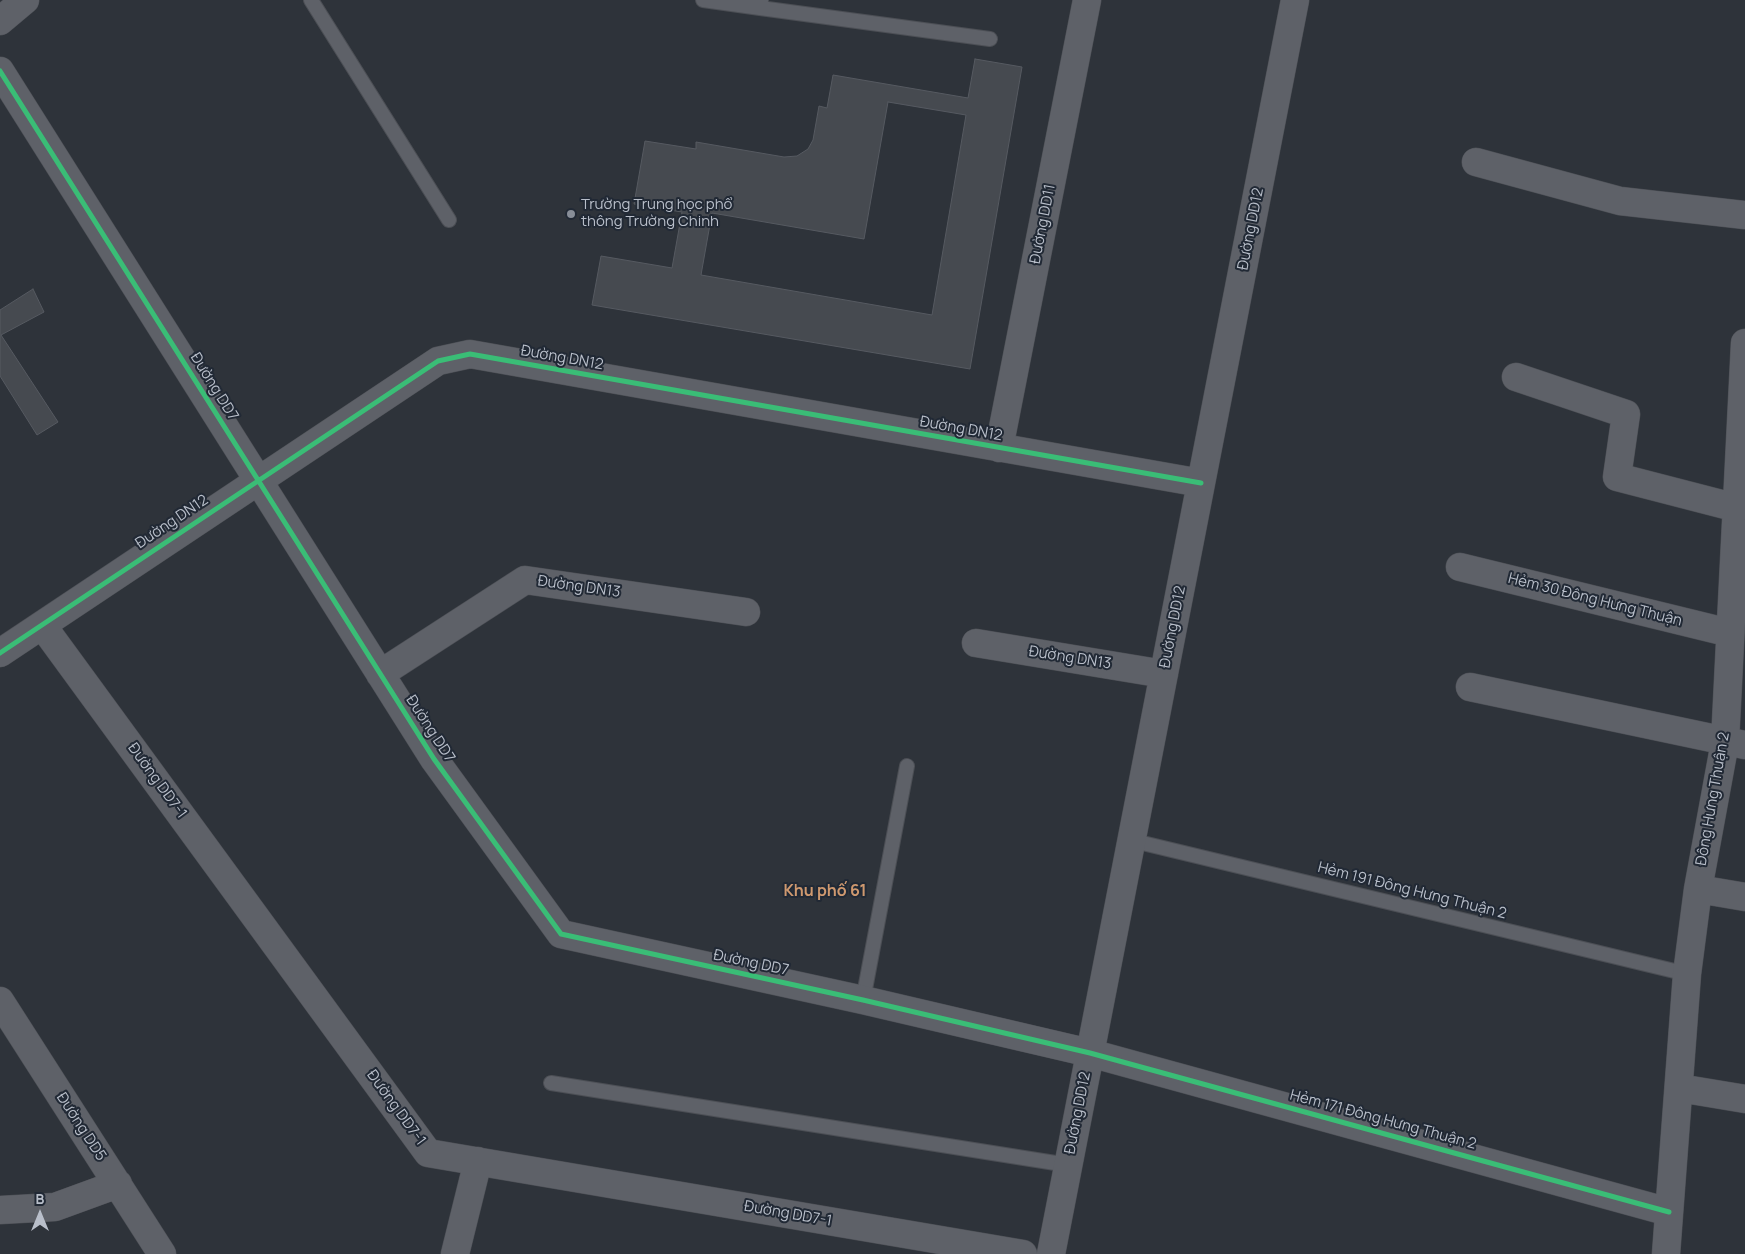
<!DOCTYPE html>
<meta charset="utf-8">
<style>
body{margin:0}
#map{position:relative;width:1745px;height:1254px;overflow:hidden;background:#2e333a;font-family:Manrope,sans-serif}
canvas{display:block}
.north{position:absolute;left:15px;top:1189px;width:50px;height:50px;-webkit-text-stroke:4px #212935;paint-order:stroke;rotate:0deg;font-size:14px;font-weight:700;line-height:20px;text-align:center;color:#b9bfca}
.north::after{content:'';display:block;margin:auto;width:18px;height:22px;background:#b9bfca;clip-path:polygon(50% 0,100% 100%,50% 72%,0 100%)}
</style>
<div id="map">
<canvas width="1745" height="1254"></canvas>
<div class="north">B</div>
</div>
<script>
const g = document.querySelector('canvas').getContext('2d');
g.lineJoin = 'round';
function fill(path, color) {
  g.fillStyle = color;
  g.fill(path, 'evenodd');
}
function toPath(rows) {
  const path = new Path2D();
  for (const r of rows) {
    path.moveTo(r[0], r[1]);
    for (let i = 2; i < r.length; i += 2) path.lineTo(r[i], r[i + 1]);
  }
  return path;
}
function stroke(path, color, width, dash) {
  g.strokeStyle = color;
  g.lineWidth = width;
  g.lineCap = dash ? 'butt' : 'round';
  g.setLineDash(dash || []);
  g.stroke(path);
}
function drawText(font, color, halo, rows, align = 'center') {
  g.font = font + ' Manrope,sans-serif';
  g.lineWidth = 4;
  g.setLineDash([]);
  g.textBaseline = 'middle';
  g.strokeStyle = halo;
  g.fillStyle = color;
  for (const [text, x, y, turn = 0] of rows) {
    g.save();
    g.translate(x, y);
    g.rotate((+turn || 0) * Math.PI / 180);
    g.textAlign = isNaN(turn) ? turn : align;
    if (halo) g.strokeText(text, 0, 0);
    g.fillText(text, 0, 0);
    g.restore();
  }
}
const building = toPath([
 [975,59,1022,67,970,369,592,305,601,256,672,268,682,212,634,204,645,141,696,149,696,142,784,157,797,156,808,149,813,140,819,106,827,108,833,75,968,98,975,59],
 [888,102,966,115,932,315,701,275,712,213,864,239,888,102],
 [33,289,44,312,1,335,58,422,37,435,0,376,0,310,33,289]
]);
fill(building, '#464a50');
stroke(building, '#565a61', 1);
const lane = toPath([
 [311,0,449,220],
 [703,0,760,8,761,1],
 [760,8,990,39],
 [1130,840,1687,974],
 [863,1000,907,766],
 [551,1083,1068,1165]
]);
const street = toPath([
 [0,21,25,0],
 [0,71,434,759,561,934,863,1000,1090,1053,1669,1212],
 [1476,162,1620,201,1745,215],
 [1516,377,1626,414,1617,477,1737,508],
 [999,448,1087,0],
 [1460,567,1730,633],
 [42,625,428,1153,1023,1254],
 [976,643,1164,674],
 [0,653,438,361,470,354,1201,483],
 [380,674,525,580,746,612],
 [1470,687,1745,745],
 [1698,889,1745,897],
 [0,1001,162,1254],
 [1679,1088,1745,1099],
 [0,1210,55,1207,118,1184],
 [455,1254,478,1161],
 [1051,1254,1295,0],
 [1666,1254,1687,974,1698,889,1725,742,1745,343]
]);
stroke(lane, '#4c4f55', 16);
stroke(street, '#4c4f55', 29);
stroke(lane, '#5e6168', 14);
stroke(street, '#5e6168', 28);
stroke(toPath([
 [0,71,434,759,561,934,863,1000,1090,1053,1669,1212],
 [0,653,438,361,470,354,1201,483]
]), '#3abd76', 5);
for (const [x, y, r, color] of [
 [571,214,5,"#888e98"]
]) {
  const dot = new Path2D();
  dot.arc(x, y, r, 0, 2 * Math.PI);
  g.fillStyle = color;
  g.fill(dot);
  stroke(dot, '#212935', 2);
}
drawText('15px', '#b9bfca', '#212935', [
 ["Trường Trung học phổ",581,205],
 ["thông Trường Chinh",581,222]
], 'left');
drawText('15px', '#b9bfca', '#212935', [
 ["Đường DD11",1043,224,-79],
 ["Đường DD12",1251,229,-79],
 ["Đường DN12",562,358,10],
 ["Đường DD7",214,387,58],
 ["Đường DN12",961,429,10],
 ["Đường DN12",172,522,-34],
 ["Đường DN13",579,587,8],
 ["Hẻm 30 Đông Hưng Thuận",1595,600,14],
 ["Đường DD12",1173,627,-79],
 ["Đường DN13",1070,658,9],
 ["Đường DD7",430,729,57],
 ["Đường DD7-1",157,781,54],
 ["Đông Hưng Thuận 2",1713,799,-80],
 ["Hẻm 191 Đông Hưng Thuận 2",1412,891,14],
 ["Đường DD7",751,963,12],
 ["Đường DD7-1",396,1108,54],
 ["Đường DD12",1078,1113,-79],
 ["Hẻm 171 Đông Hưng Thuận 2",1383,1120,15],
 ["Đường DD5",81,1127,57],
 ["Đường DD7-1",788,1214,10]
]);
drawText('bold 16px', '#cf996f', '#212935', [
 ["Khu phố 61",825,892]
]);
</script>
